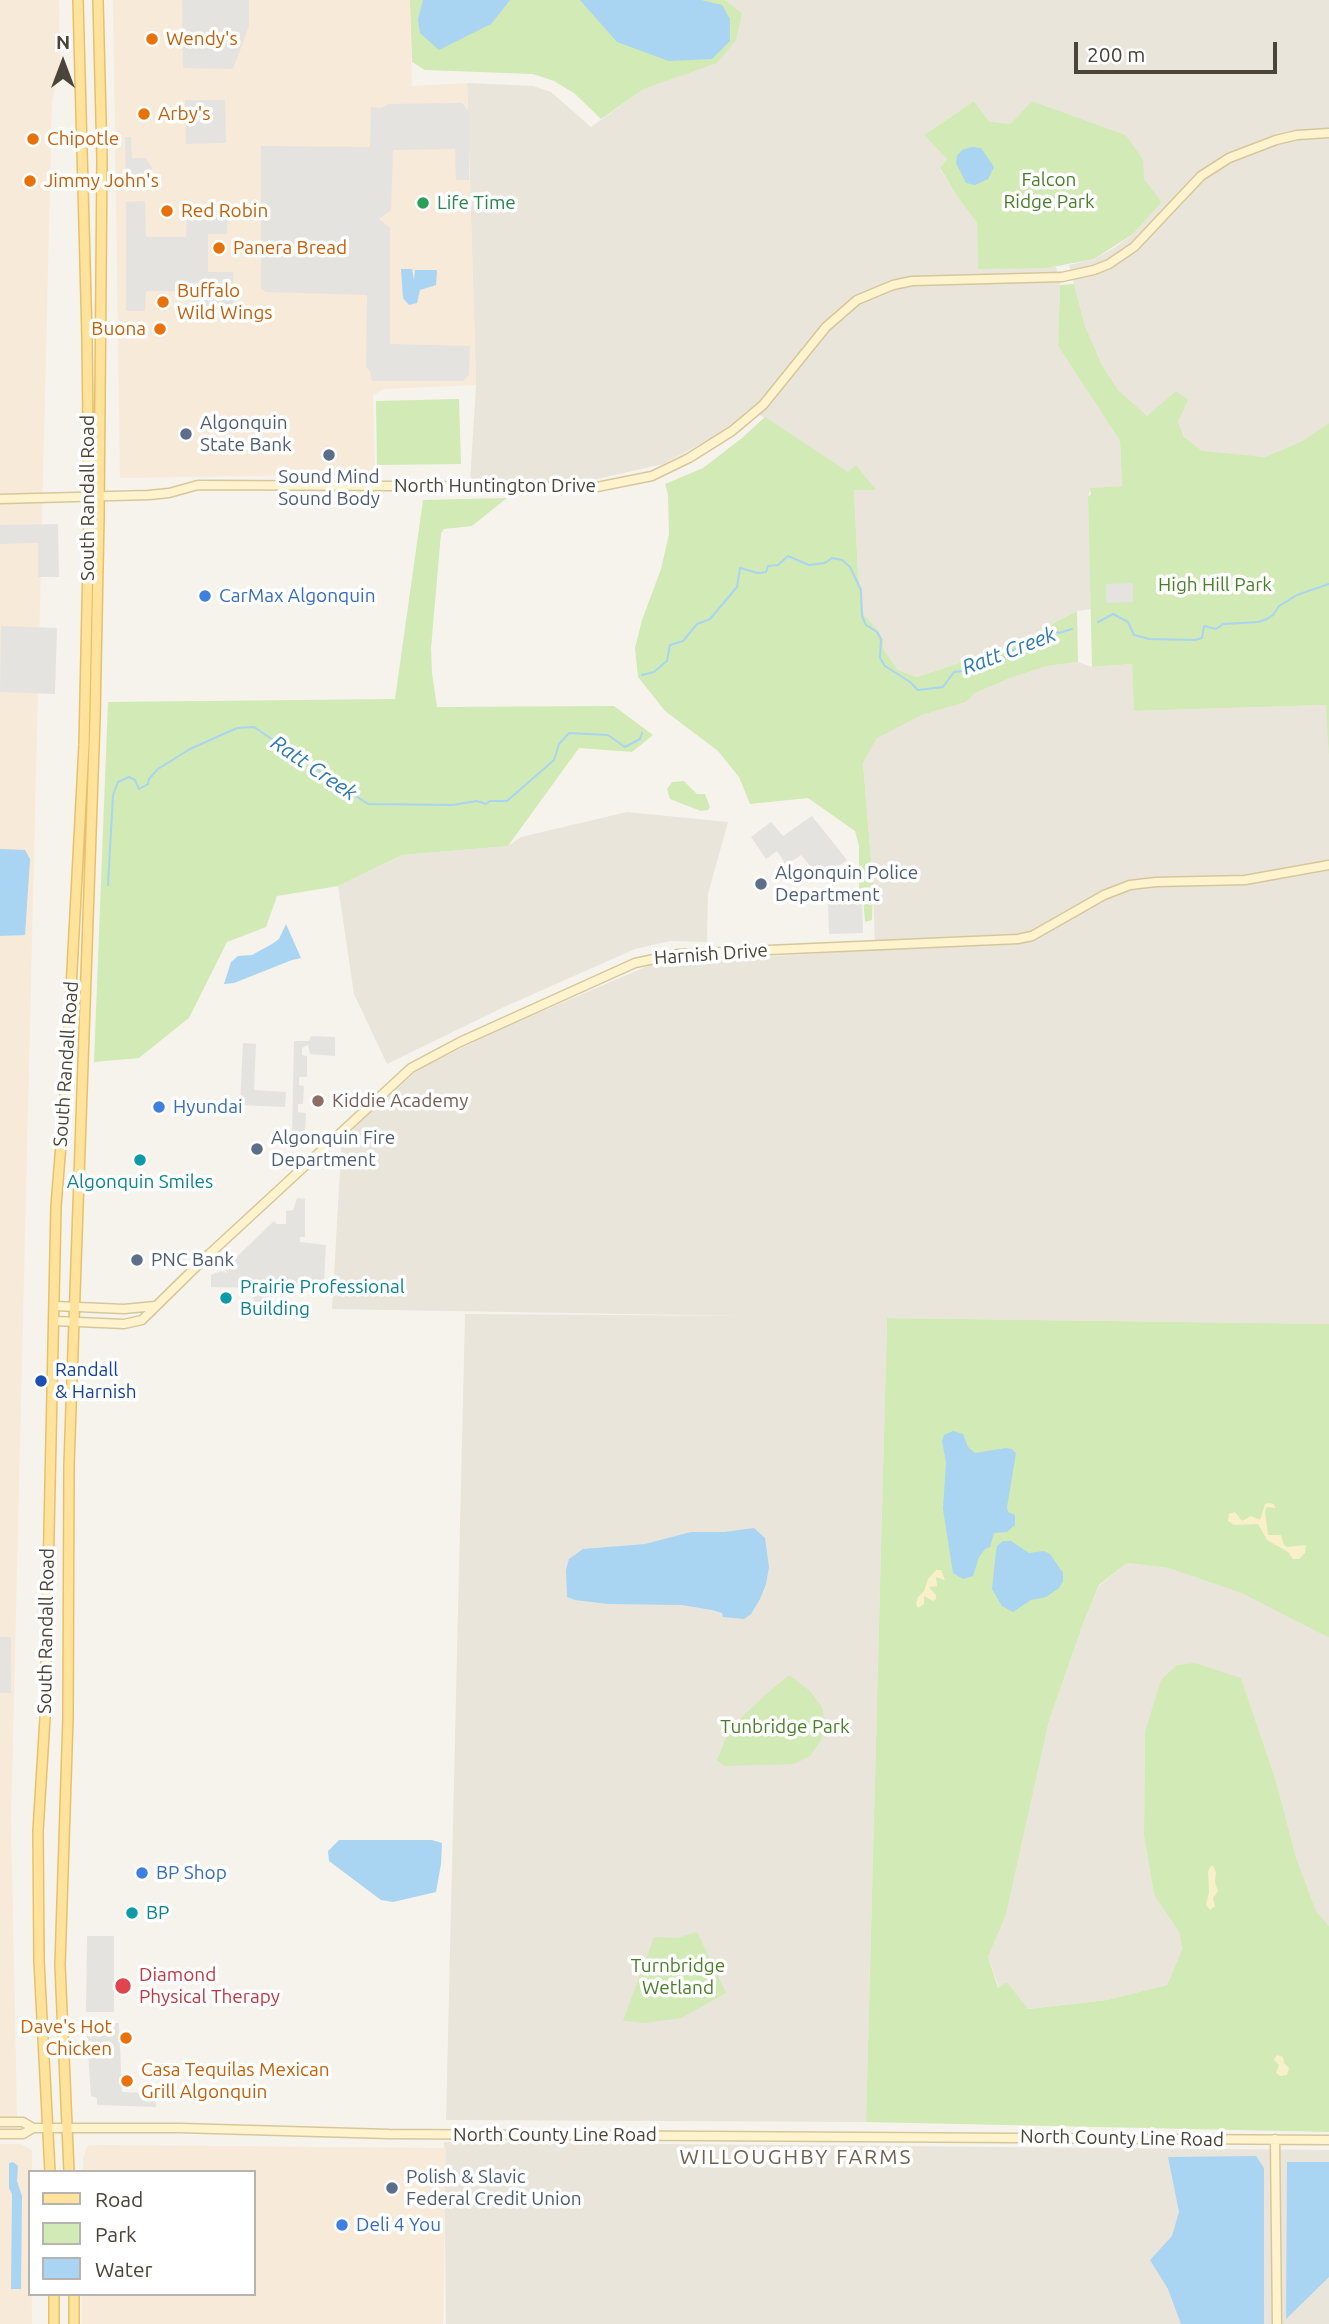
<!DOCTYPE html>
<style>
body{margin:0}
#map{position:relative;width:1329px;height:2324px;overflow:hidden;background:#f6f3ec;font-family:Ubuntu,sans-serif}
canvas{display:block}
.legend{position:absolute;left:28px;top:2170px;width:228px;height:126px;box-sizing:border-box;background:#fff;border:2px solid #b7b4b0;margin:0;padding:9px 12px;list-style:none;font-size:21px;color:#4b4439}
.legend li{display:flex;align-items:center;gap:14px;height:35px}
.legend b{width:35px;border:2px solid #b7b4b0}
.north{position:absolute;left:28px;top:28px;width:70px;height:70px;-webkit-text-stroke:5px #fff;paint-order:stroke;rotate:0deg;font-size:19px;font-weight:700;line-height:28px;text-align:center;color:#4b4439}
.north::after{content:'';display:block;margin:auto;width:24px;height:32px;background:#4b4439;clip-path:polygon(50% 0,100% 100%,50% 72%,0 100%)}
.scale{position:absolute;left:1074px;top:42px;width:203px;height:32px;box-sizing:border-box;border:4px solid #4b4439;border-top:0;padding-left:9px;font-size:21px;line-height:24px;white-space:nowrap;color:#4b4439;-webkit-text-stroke:5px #fff;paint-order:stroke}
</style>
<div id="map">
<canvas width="1329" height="2324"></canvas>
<ul class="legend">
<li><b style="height:9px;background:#ffe39c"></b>Road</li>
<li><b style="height:19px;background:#d2eab5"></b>Park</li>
<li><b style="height:19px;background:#a9d4f2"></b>Water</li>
</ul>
<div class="north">N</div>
<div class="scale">200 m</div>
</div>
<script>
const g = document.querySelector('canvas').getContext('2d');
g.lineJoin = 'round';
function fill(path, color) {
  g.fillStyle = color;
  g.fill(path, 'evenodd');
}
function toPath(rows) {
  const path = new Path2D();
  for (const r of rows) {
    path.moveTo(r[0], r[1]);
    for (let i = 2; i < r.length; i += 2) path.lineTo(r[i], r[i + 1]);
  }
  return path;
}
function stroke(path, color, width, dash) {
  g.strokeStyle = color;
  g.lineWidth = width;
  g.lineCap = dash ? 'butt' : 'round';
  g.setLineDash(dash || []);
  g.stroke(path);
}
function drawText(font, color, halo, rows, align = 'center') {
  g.font = font + ' Ubuntu,sans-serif';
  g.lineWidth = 7;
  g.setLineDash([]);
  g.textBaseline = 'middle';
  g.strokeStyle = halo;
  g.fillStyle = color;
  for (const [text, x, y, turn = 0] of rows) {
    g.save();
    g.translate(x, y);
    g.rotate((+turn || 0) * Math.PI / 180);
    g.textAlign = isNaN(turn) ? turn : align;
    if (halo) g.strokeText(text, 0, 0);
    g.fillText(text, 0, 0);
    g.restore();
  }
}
fill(toPath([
 [725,0,1329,0,1329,423,1302,441,1265,457,1204,453,1185,438,1178,422,1177,391,1146,417,1118,390,1102,365,1085,326,1069,265,1094,259,1114,248,1133,234,1162,202,1143,179,1126,135,1032,101,1010,124,989,121,974,101,924,135,947,159,940,169,957,196,977,223,978,269,1056,267,1060,285,1058,346,1120,441,1122,487,1091,488,1088,496,1091,609,1077,611,1052,624,1031,639,917,677,898,670,883,648,883,639,878,630,864,615,858,574,854,489,875,490,856,465,848,473,751,409,719,434,663,464,584,482,470,482,476,385,467,83,533,86,551,92,591,127,644,89,718,62,742,13],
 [1078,662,1092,667,1133,664,1134,711,1327,705,1329,761,1329,1324,887,1318,866,2122,446,2120,465,1314,746,1316,332,1309,342,1137,419,1069,496,1031,664,959,705,960,875,950,873,884,863,763,877,737,922,715,966,702,975,693,1013,677,1047,666],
 [627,812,728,822,708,894,707,942,670,941,635,949,504,1007,387,1064,354,994,338,886,402,855,508,846,521,837],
 [1127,1563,1168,1568,1241,1593,1329,1638,1329,1926,1316,1911,1296,1857,1276,1781,1241,1679,1145,1732,1144,1836,1154,1895,1179,1932,1182,1951,1167,1985,1107,2000,1027,2009,1007,1982,999,1988,988,1957,1006,1915,1049,1721,1083,1624,1099,1586],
 [444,2142,1329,2150,1329,2324,446,2324]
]), '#eae5da');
fill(toPath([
 [0,0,59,0,60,72,52,100,11,1821,17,2117,0,2117],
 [113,0,410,0,412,86,467,83,476,385,384,389,373,395,375,474,120,478],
 [0,2144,21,2144,32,2150,32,2172,30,2172,32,2324,0,2324],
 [97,2145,446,2148,443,2324,82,2324,82,2294,254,2294,254,2172,83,2172,83,2159,87,2146]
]), '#f7ead8');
fill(toPath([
 [410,0,725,0,742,13,736,40,717,63,644,89,601,119,574,93,554,81,533,74,425,70,412,62],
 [974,101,989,121,1010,124,1032,101,1126,135,1143,160,1144,179,1162,202,1133,234,1094,259,1047,268,978,269,977,223,957,196,940,168,947,159,924,135],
 [1074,284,1085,326,1102,365,1118,390,1147,416,1176,391,1188,400,1178,421,1184,437,1202,451,1265,457,1302,441,1329,423,1329,761,1326,705,1134,711,1132,664,1092,667,1088,496,1091,495,1090,488,1122,486,1120,441,1058,346,1060,285],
 [459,399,461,464,377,465,376,401],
 [765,417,848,472,856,465,876,490,854,490,858,574,864,615,878,630,883,639,883,648,898,670,917,677,1031,639,1052,624,1077,611,1078,662,1047,666,1013,677,975,693,966,702,922,715,877,738,863,763,873,884,872,920,865,922,863,898,859,891,859,846,855,831,808,798,750,804,739,777,718,751,665,711,638,677,635,648,642,620,661,569,669,534,668,494,665,484,703,468,742,438],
 [507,498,472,526,444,529,441,533,431,648,432,673,437,707,614,706,653,735,632,752,579,748,508,846,402,855,338,886,277,896,266,927,227,942,189,1018,139,1058,94,1062,108,702,395,699,423,500],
 [684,781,697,794,705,794,710,807,708,810,701,811,670,799,667,789,672,782],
 [887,1318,1329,1324,1329,1638,1241,1593,1168,1568,1127,1563,1099,1585,1083,1624,1049,1721,1006,1915,988,1957,998,1988,1007,1982,1028,2009,1107,2000,1167,1985,1182,1950,1179,1932,1154,1895,1144,1836,1145,1732,1161,1680,1177,1665,1195,1663,1241,1678,1276,1781,1296,1857,1316,1911,1329,1926,1329,2132,866,2122],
 [789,1675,810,1691,822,1707,825,1722,821,1740,810,1756,794,1764,724,1766,717,1760,725,1740,738,1721,763,1697],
 [697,1932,726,1993,681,2018,644,2023,623,2021,654,1937,677,1938]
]), '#d2eab5');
fill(toPath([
 [1269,1503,1274,1504,1275,1508,1267,1507,1265,1511,1268,1535,1281,1535,1284,1545,1287,1547,1306,1545,1305,1553,1299,1559,1293,1559,1288,1552,1267,1540,1258,1524,1234,1525,1228,1521,1229,1514,1235,1512,1242,1521,1251,1516,1260,1520,1265,1504],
 [936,1570,941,1570,945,1580,936,1577,937,1586,929,1587,936,1595,936,1599,933,1601,924,1596,924,1604,918,1608,916,1604,918,1597,924,1591,928,1579],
 [1213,1866,1216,1872,1215,1882,1218,1891,1213,1898,1215,1906,1210,1910,1206,1905,1209,1892,1208,1871,1211,1866],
 [1277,2055,1283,2057,1284,2063,1289,2068,1287,2075,1280,2076,1276,2073,1279,2065,1274,2060]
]), '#f9efc9');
fill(toPath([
 [182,0,249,0,249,26,233,69,183,68],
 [185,100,225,100,226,143,186,144],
 [462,103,469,112,469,180,456,180,455,149,393,150,391,210,379,219,390,228,390,344,470,346,469,375,463,381,372,381,370,371,366,367,367,295,266,292,261,288,261,146,370,147,371,107,381,108,388,104],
 [125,137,131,137,132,158,145,158,152,167,151,182,126,182],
 [145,201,146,237,186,237,187,210,227,210,227,234,208,234,208,272,233,272,234,313,193,311,192,291,146,291,145,311,126,311,126,202],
 [58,524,59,577,38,577,38,543,0,544,0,525],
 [1133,583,1133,602,1106,603,1106,584],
 [1,626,57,628,55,694,0,692],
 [812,816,847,860,822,880,801,855,786,865,777,851,766,859,751,837,771,822,783,836],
 [862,895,863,933,829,934,828,903,816,903,816,897],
 [311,1036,335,1037,335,1056,310,1054,308,1045,302,1048,302,1055,307,1056,307,1077,299,1077,299,1085,304,1086,303,1104,298,1104,298,1112,306,1113,305,1135,292,1135,294,1041,309,1041],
 [243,1043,256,1044,254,1090,286,1092,285,1107,240,1105],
 [297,1198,305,1199,305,1237,300,1237,300,1242,326,1245,324,1281,317,1282,317,1288,272,1288,273,1307,254,1307,253,1288,211,1287,211,1275,221,1271,228,1273,224,1269,274,1221,277,1224,286,1224,286,1211,293,1210],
 [0,1637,11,1637,11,1693,0,1693],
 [87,1936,114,1936,114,2012,86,2012],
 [86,2023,119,2023,122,2092,156,2093,156,2107,97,2105,97,2098,91,2096]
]), '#e5e3e0');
fill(toPath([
 [423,0,510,0,491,24,439,50,420,33,418,19],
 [580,0,701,0,722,5,730,19,730,41,712,59,669,61,617,42],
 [972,147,981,148,994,167,988,179,975,185,966,183,956,163,957,156,962,150],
 [401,269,412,269,414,280,415,270,437,270,436,285,420,290,417,303,409,305,403,298],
 [0,849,25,850,30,859,25,935,0,936],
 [286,924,301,958,292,960,234,983,224,984,231,962,238,956,252,955,272,944,279,939],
 [953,1431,963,1434,968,1447,975,1453,1006,1448,1012,1449,1016,1453,1007,1507,1008,1512,1015,1515,1015,1525,1007,1532,994,1533,990,1547,985,1549,979,1557,973,1576,963,1579,953,1573,943,1509,946,1462,942,1441,944,1435],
 [754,1528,765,1538,769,1567,766,1584,760,1599,751,1614,744,1619,723,1617,722,1613,712,1610,682,1605,608,1604,575,1600,567,1597,566,1570,569,1559,583,1549,645,1544,691,1532,724,1532],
 [1003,1541,1011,1541,1029,1553,1044,1551,1050,1554,1063,1573,1063,1581,1059,1588,1046,1597,1031,1600,1013,1612,1002,1606,992,1589,996,1552,997,1546],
 [339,1840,432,1840,442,1843,441,1864,436,1892,393,1902,381,1900,329,1861,328,1851],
 [1256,2156,1264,2168,1264,2324,1181,2324,1168,2289,1150,2260,1172,2236,1179,2212,1168,2157],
 [13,2162,18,2166,17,2181,22,2196,21,2289,11,2289,12,2194,9,2188,9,2163],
 [1287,2162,1329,2162,1329,2277,1286,2319]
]), '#a9d4f2');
stroke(toPath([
 [1098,622,1113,614,1128,622,1134,635,1149,639,1195,640,1202,638,1204,626,1216,629,1223,624,1258,622,1267,619,1273,615,1279,606,1297,595,1329,584],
 [642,675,654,672,667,661,670,645,683,641,697,624,710,619,737,587,740,568,758,573,766,572,768,566,778,565,788,556,809,565,825,563,832,558,842,560,850,567,861,590,862,616,866,625,877,632,881,639,880,658,885,666,910,682,918,690,943,687,954,672,963,671,990,660,1007,657,1008,652,1053,636,1054,631,1059,633,1072,629],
 [108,885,113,795,118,782,129,777,135,780,139,789,148,784,149,779,158,769,190,749,237,728,254,727,368,804,453,805,477,801,486,804,490,801,507,801,554,760,559,744,569,733,608,735,625,747,640,739,642,733]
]), '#a9d4f2', 2);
const secondary = toPath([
 [0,499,149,495,169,493,198,485,597,487,652,476,689,458,732,431,763,405,826,327,857,300,893,285,912,281,1062,277,1094,270,1109,264,1134,247,1201,176,1229,158,1276,140,1297,135,1329,133],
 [55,1306,124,1309,155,1306],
 [55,1321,124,1324,142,1320,204,1259,411,1068,460,1042,635,963,678,954,1018,939,1032,936,1104,895,1130,885,1156,882,1245,880,1329,865],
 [0,2122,23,2122,33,2128,180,2128,389,2134,1329,2140],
 [0,2134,23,2134,33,2128],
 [1275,2139,1277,2324]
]);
const primary = toPath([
 [50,2172,39,1961,38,1831,45,1718,56,1206,66,1083,84,745,89,517,87,337,78,0],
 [69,2172,60,1965,68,1718,69,1465,95,718,99,517,102,159,98,0],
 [54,2324,54,2294],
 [74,2324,74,2294]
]);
stroke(secondary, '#d6c79b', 11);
stroke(primary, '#e6c16a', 12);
stroke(secondary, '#fff3cd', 8);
stroke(primary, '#ffe39c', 9);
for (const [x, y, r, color] of [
 [152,39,7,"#e8710a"],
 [144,114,7,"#e8710a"],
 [33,139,7,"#e8710a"],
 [30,181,7,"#e8710a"],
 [423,203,7,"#2e9e5b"],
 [167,211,7,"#e8710a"],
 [219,248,7,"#e8710a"],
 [163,302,7,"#e8710a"],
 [160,329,7,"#e8710a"],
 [186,434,7,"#5c6f8a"],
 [329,455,7,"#5c6f8a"],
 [205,596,7,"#3f7fe0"],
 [761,884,7,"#5c6f8a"],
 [318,1101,7,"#8d6e63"],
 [159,1107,7,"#3f7fe0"],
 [257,1149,7,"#5c6f8a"],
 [140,1160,7,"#0f9aa8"],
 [137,1260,7,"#5c6f8a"],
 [226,1298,7,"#0f9aa8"],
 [41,1381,7,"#1a4fb4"],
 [142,1873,7,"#3f7fe0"],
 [132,1913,7,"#0f9aa8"],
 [123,1986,9,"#e0444e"],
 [126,2038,7,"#e8710a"],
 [127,2081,7,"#e8710a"],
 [392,2188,7,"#5c6f8a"],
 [342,2225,7,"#3f7fe0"]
]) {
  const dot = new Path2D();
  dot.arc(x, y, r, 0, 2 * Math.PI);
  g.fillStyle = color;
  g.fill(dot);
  stroke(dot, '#fff', 2.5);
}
drawText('19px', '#c56008', '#fff', [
 ["Wendy's",166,39],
 ["Arby's",158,114],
 ["Chipotle",47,139],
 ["Jimmy John's",44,181],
 ["Red Robin",181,211],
 ["Panera Bread",233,248],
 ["Buffalo",177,291],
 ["Wild Wings",177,313],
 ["Buona",146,329,"right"],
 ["Dave's Hot",112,2027,"right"],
 ["Chicken",112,2049,"right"],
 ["Casa Tequilas Mexican",141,2070],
 ["Grill Algonquin",141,2092]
], 'left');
drawText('19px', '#4a7f2a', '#fff', [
 ["Falcon",1049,180],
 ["Ridge Park",1049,202],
 ["High Hill Park",1215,585],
 ["Tunbridge Park",785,1727],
 ["Turnbridge",678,1966],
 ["Wetland",678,1988]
]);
drawText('19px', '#27864d', '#fff', [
 ["Life Time",437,203]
], 'left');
drawText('19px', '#4e5e75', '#fff', [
 ["Algonquin",200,423],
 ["State Bank",200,445],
 ["Sound Mind",329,477,"center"],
 ["Sound Body",329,499,"center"],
 ["Algonquin Police",775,873],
 ["Department",775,895],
 ["Algonquin Fire",271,1138],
 ["Department",271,1160],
 ["PNC Bank",151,1260],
 ["Polish & Slavic",406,2177],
 ["Federal Credit Union",406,2199]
], 'left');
drawText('19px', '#4b4439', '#fff', [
 ["North Huntington Drive",495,486],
 ["South Randall Road",88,498,-90],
 ["Harnish Drive",711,954,-4],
 ["South Randall Road",66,1064,-86],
 ["South Randall Road",46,1631,-89],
 ["North County Line Road",555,2135],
 ["North County Line Road",1122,2138,1]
]);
drawText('19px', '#366cbe', '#fff', [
 ["CarMax Algonquin",219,596],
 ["Hyundai",173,1107],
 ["BP Shop",156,1873],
 ["Deli 4 You",356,2225]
], 'left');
drawText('19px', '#785e54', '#fff', [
 ["Kiddie Academy",332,1101]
], 'left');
drawText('19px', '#0d838f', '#fff', [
 ["Algonquin Smiles",140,1182,"center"],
 ["Prairie Professional",240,1287],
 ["Building",240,1309],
 ["BP",146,1913]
], 'left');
drawText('19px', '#164399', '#fff', [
 ["Randall",55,1370],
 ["& Harnish",55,1392]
], 'left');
drawText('19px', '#be3a42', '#fff', [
 ["Diamond",139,1975],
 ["Physical Therapy",139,1997]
], 'left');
drawText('italic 21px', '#2e7ab2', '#fff', [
 ["Ratt Creek",1009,651,-21],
 ["Ratt Creek",314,768,34]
]);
g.letterSpacing = '2px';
drawText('21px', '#6e6250', '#fff', [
 ["WILLOUGHBY FARMS",796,2157]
]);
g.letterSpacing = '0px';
</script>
